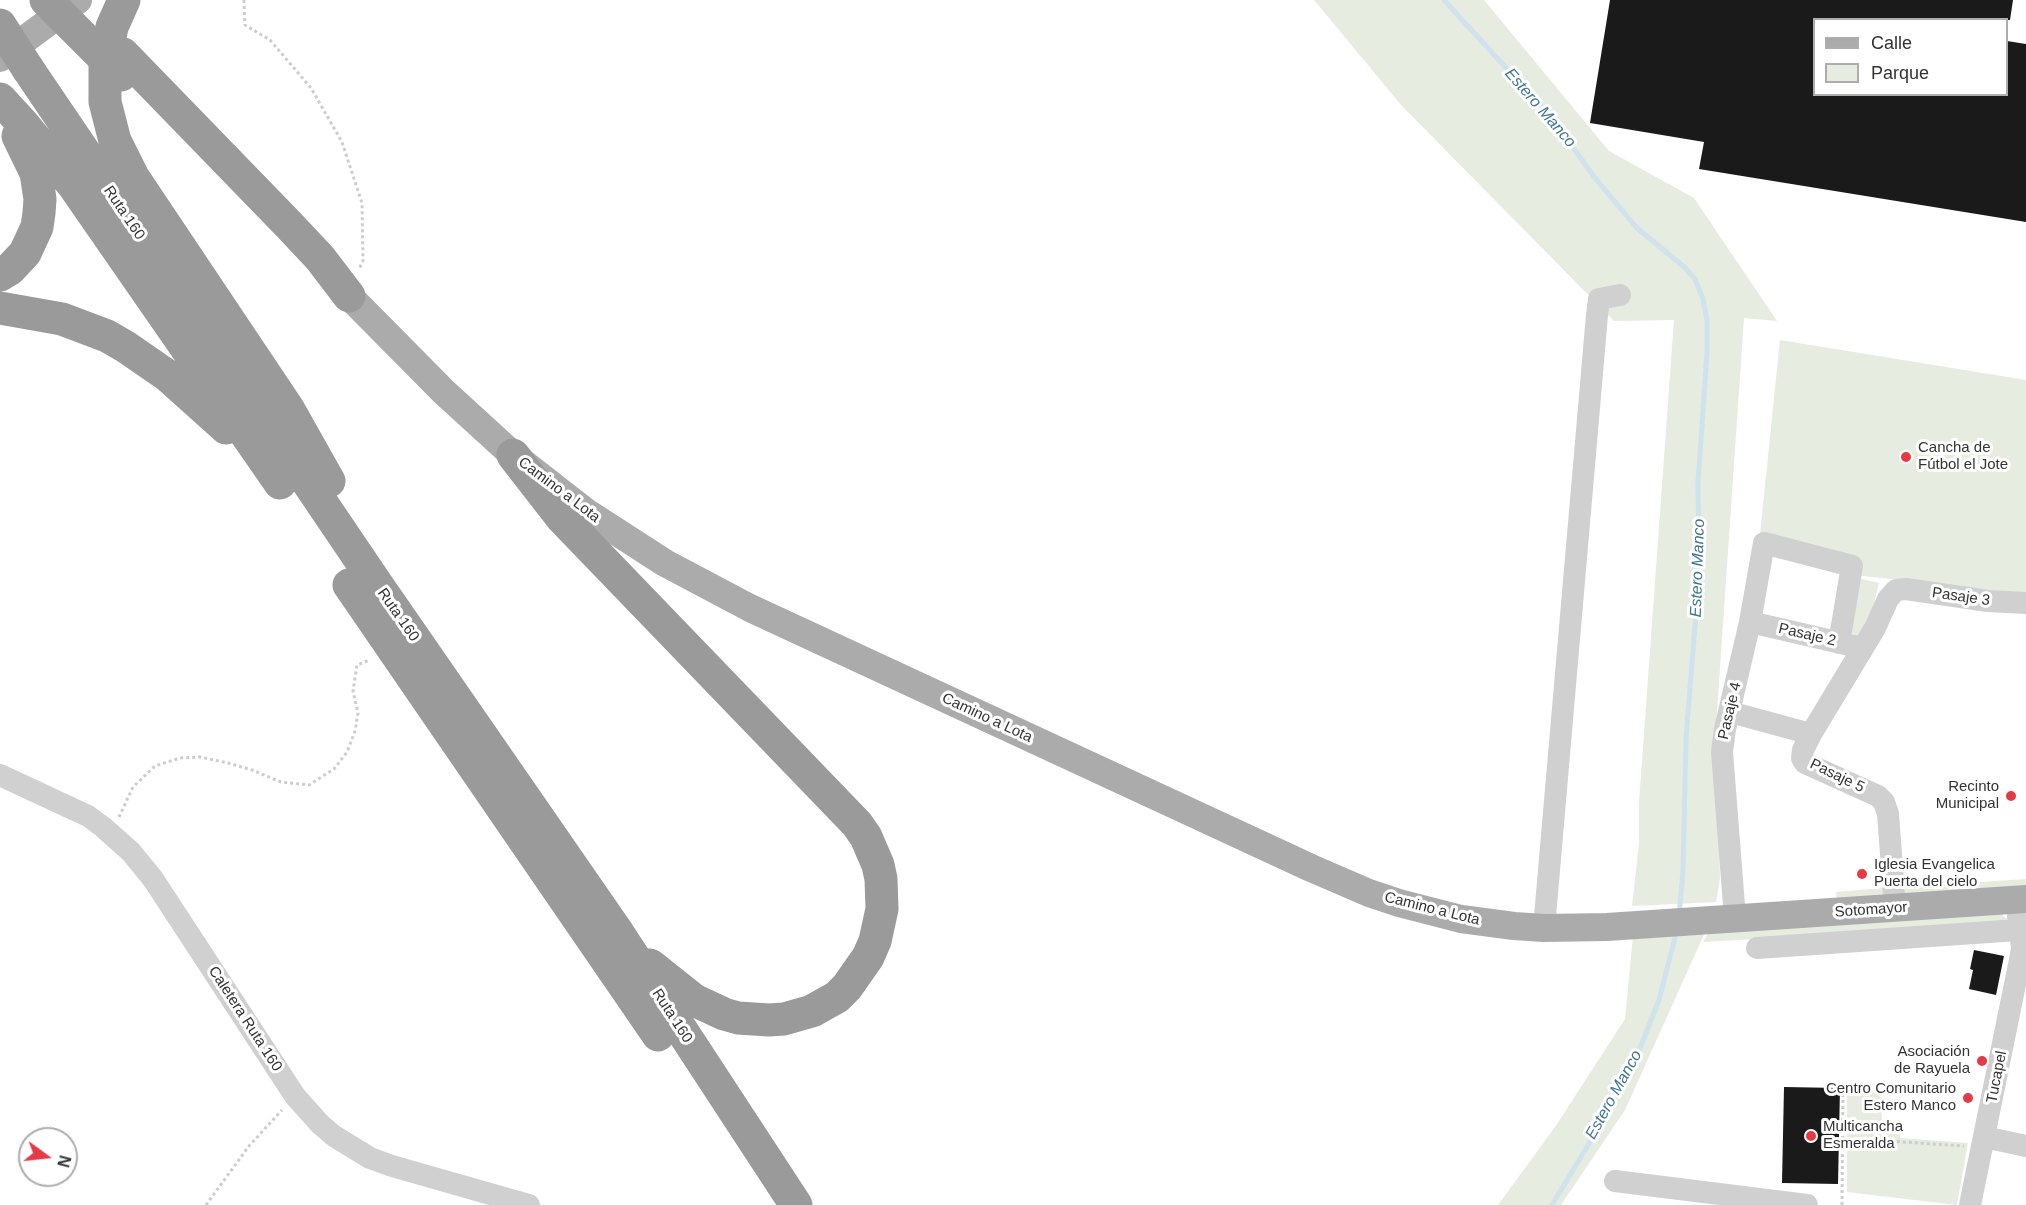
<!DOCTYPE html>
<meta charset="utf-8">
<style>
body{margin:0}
#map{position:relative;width:2026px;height:1205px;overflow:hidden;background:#fff;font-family:Arial,sans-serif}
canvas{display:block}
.legend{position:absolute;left:1813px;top:18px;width:195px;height:78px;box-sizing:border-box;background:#fff;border:2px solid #adadad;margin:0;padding:8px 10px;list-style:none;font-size:18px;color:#333}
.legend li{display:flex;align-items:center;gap:12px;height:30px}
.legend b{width:30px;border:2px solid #adadad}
.north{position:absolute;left:18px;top:1127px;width:60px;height:60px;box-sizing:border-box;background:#fff;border:2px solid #adadad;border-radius:50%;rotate:105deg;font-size:16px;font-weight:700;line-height:24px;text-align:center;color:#333}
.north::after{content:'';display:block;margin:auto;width:21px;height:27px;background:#e63946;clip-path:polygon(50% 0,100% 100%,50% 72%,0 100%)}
</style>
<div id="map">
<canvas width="2026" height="1205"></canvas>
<ul class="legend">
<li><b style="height:8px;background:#ababab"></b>Calle</li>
<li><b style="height:16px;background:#e6ecdf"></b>Parque</li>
</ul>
<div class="north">N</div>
</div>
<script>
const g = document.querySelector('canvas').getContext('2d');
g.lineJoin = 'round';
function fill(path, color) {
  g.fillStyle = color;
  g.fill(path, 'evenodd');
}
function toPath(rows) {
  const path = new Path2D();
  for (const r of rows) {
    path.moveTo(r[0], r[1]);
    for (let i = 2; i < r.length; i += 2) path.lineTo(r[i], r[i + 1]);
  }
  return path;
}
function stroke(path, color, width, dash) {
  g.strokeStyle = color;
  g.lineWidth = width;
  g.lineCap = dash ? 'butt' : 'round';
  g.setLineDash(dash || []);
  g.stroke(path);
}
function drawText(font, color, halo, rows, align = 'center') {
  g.font = font + ' Arial,sans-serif';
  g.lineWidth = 6;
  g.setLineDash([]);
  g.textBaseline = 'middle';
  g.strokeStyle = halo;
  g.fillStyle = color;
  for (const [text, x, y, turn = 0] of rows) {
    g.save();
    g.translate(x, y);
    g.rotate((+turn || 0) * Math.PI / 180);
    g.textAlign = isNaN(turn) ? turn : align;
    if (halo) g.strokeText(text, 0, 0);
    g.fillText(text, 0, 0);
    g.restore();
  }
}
fill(toPath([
 [1314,0,1484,0,1609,151,1694,198,1777,321,1744,318,1716,726,1720,879,1716,902,1632,906,1639,843,1639,802,1674,320,1614,321,1402,106],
 [1780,340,2026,380,2026,594,1854,575,1760,534],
 [1858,578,1879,583,1867,631,1857,636,1850,632],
 [2026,879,2026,887,1905,896,1905,887],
 [1883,888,1883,897,1837,901,1836,892],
 [1998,911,2007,919,2007,921,2003,925,1703,942,1711,929],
 [1707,928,1625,1110,1561,1205,1498,1205,1555,1127,1625,1019,1633,936],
 [1867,1083,1881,1098,1882,1120,1900,1122,1900,1138,1968,1143,1957,1205,1847,1192,1847,1084]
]), '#e6ecdf');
stroke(toPath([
 [1444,0,1551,117,1595,178,1637,228,1683,266,1695,279,1703,299,1707,320,1707,353,1698,482,1699,547,1696,613,1686,738,1683,871,1679,915],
 [1552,1205,1605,1117,1635,1061,1659,1000,1677,930]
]), '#cfe2ee', 5);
fill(toPath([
 [1610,0,2013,0,2010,20,1815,20,1815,94,2007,94,2007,41,2026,44,2026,222,1699,169,1704,142,1590,123],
 [1974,950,2004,956,1996,995,1969,989,1973,970,1970,969],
 [1784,1087,1840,1088,1838,1184,1782,1183]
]), '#1a1a1a');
stroke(toPath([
 [244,0,245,25,270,40,311,88,342,142,362,203,363,261,359,269],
 [119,817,133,787,155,766,180,758,200,757,228,763,252,770,281,782,309,785,334,769,347,752,355,731,358,713,353,691,357,665,370,660],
 [1843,1138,1964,1146],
 [206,1205,249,1146,282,1110],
 [1842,1205,1843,1086]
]), '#cdcdcd', 3, [3, 3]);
stroke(toPath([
 [1750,622,1854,646],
 [1730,712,1811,734],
 [0,775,88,816,103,827,131,852,153,879,295,1096,320,1124,334,1136,370,1158,392,1166,529,1205],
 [1895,908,1888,814,1884,802,1878,796,1805,763,1802,758,1803,750,1811,734,1875,628,1888,599,1896,590,1906,589,1988,601,2026,603],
 [1735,918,1722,752,1725,729,1750,622,1764,543,1852,566,1839,643],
 [1544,928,1597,315,1599,299,1620,295],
 [1757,948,2018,930],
 [1984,1137,2026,1146],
 [1615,1181,1807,1205],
 [1970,1205,2020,960,2022,948,2016,900]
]), '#d0d0d0', 22);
stroke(toPath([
 [0,58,78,0],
 [349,296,444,392,513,455,586,512,665,563,750,608,1311,868,1369,893,1399,903,1461,919,1514,926,1544,928,1607,927,2026,899]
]), '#ababab', 28);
stroke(toPath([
 [124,0,112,27,105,64,105,102,115,141,133,177,289,410,329,481],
 [123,54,289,225,320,258,349,296],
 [28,69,378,586,618,933,796,1205],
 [0,99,23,124,74,186,280,483],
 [0,275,10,269,25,253,37,227,39,213,40,199,36,173,18,136],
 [0,308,62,319,107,336,126,347,168,376,226,428],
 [513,455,562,518,857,824,866,837,878,865,881,879,882,909,875,941,868,957,847,987,837,997,812,1011,784,1019,769,1020,738,1018,724,1014,694,1000,650,965],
 [349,585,658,1035]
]), '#9a9a9a', 33);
stroke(toPath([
 [46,0,121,75],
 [0,25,28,69]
]), '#9a9a9a', 33);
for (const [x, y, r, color] of [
 [1906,457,6,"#e63946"],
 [2011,796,6,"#e63946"],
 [1862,874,6,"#e63946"],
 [1982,1061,6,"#e63946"],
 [1968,1098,6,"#e63946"],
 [1811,1136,6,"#e63946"]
]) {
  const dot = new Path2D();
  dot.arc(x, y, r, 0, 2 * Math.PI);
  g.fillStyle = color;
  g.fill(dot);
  stroke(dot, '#fff', 2);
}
drawText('15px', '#333', '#fff', [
 ["Ruta 160",124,213,56],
 ["Camino a Lota",559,490,37],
 ["Pasaje 3",1961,597,8],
 ["Ruta 160",398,615,55],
 ["Pasaje 2",1807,635,13],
 ["Pasaje 4",1730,711,-77],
 ["Camino a Lota",987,718,25],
 ["Pasaje 5",1837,776,26],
 ["Camino a Lota",1432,909,14],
 ["Sotomayor",1871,910,-4],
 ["Ruta 160",672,1016,57],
 ["Caletera Ruta 160",245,1019,57],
 ["Tucapel",1997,1077,-79]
]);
drawText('15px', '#333', '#fff', [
 ["Cancha de",1918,448],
 ["Fútbol el Jote",1918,465],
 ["Recinto",1999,787,"right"],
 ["Municipal",1999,804,"right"],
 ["Iglesia Evangelica",1874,865],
 ["Puerta del cielo",1874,882],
 ["Asociación",1970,1052,"right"],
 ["de Rayuela",1970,1069,"right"],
 ["Centro Comunitario",1956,1089,"right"],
 ["Estero Manco",1956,1106,"right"],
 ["Multicancha",1823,1127],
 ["Esmeralda",1823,1144]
], 'left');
drawText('italic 16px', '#3f7597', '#fff', [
 ["Estero Manco",1540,108,49],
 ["Estero Manco",1698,568,-88],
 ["Estero Manco",1614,1095,-61]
]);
</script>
